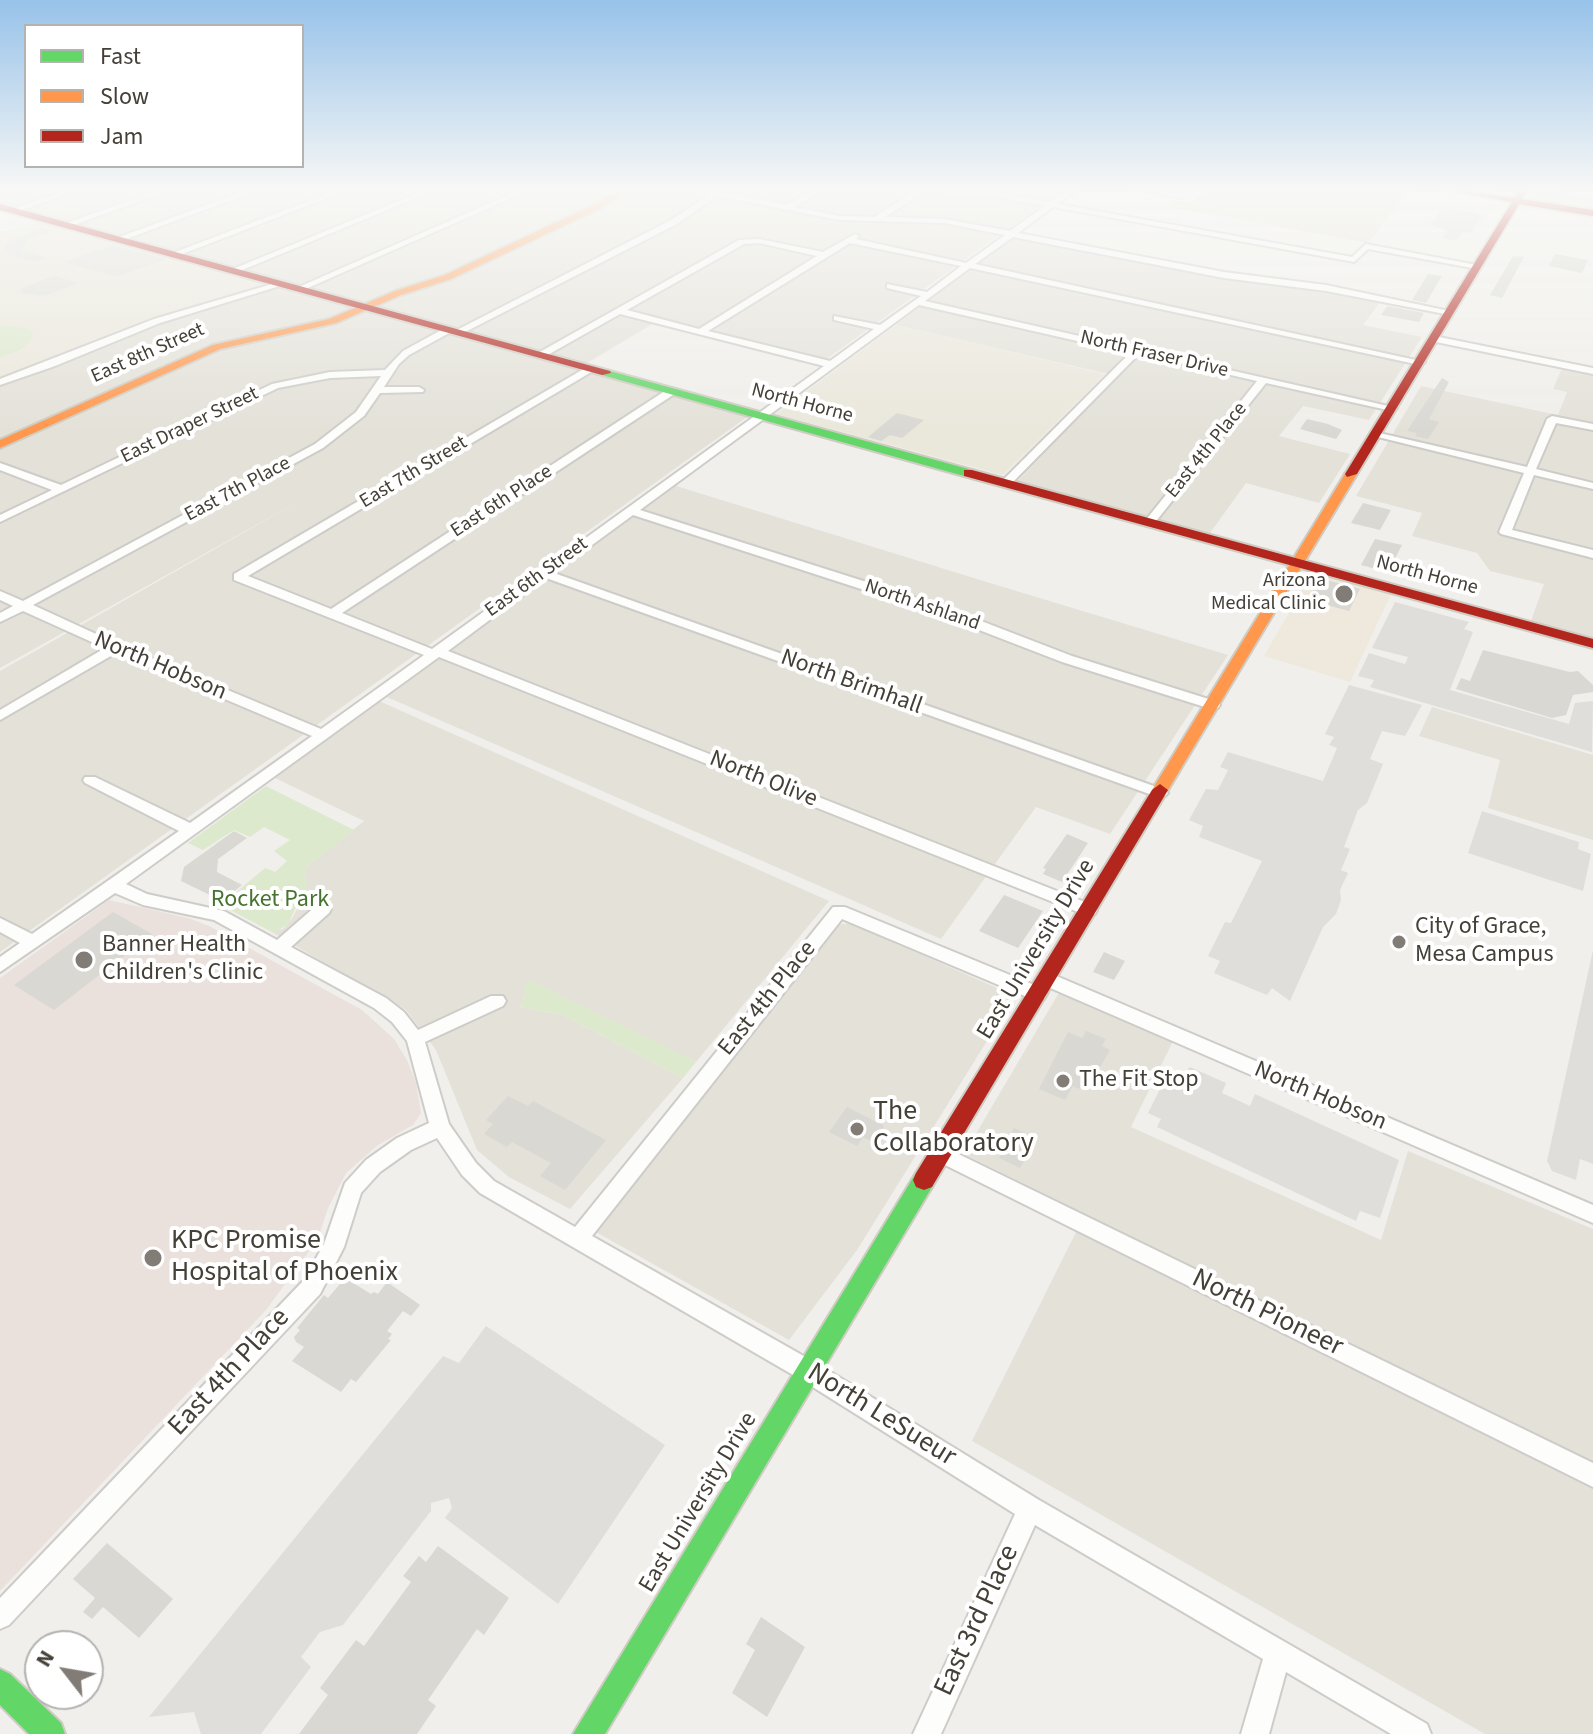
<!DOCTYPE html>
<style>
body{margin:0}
#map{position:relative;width:1593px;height:1734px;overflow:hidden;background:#f0efeb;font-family:"Source Sans 3",sans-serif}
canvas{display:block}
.legend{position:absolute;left:24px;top:24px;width:280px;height:144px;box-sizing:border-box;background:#fff;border:2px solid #b5b3af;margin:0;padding:10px 14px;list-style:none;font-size:24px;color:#454037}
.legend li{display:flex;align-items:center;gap:16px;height:40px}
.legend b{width:40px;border:2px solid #b5b3af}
.north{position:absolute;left:24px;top:1630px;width:80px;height:80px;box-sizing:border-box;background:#fff;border:2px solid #b5b3af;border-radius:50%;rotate:301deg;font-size:22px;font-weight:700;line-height:32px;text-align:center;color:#454037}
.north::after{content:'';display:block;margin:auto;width:28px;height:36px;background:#817d76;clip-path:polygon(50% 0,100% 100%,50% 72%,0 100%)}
</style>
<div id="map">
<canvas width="1593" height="1734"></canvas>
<ul class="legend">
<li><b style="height:10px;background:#63d668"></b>Fast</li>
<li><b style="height:10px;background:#ff974d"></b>Slow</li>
<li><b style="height:10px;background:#b3261e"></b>Jam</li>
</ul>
<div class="north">N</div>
</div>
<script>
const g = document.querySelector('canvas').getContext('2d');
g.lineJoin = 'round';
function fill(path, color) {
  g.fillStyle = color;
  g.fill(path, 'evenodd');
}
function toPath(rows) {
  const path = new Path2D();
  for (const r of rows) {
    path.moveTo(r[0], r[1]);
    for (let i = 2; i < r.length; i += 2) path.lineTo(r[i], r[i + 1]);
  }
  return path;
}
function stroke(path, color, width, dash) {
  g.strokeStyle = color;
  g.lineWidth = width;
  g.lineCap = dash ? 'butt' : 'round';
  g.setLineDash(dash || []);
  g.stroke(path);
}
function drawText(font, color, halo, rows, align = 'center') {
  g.font = font + ' "Source Sans 3",sans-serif';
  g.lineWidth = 8;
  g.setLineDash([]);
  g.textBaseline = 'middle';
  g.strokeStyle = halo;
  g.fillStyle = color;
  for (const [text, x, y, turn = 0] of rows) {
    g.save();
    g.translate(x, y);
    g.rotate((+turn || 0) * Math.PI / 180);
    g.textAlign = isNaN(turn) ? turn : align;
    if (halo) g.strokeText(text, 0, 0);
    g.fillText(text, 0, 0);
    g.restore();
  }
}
fill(toPath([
 [0,189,680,189,831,219,946,223,1001,234,825,360,661,319,587,363,0,204],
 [700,189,1065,189,1006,231,924,217,836,216],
 [1231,189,1411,189,1368,243,1203,213],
 [1013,236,1252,282,1321,289,1381,301,1363,325,1422,337,1369,420,1303,406,1279,436,1350,454,1319,503,1246,483,1210,533,1018,481,1117,376,896,325],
 [280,287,747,417,0,952,0,671,310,495,0,668,0,385,186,314],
 [1562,368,1593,374,1593,638,1531,621,1544,584,1490,571,1477,553,1412,536,1422,513,1356,496,1421,386,1558,415,1567,392,1553,389],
 [673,485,990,583,1228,655,1110,834,1036,807,941,939,387,697],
 [379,701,829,901,696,1062,530,981,524,987,526,993,520,1007,563,1015,683,1078,570,1209,509,1177,477,1150,436,1050,406,1010,270,931,283,929,293,917,302,900,305,868,364,821,275,778],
 [1432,707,1593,755,1593,840,1488,808,1500,760,1419,736],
 [850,923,1015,996,857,1250,789,1340,594,1231,838,925],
 [1060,991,1174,1039,1131,1127,1381,1240,1408,1151,1593,1229,1593,1734,1485,1734,972,1441,1085,1214,964,1154]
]), '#e3e1d8');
fill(toPath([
 [1534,189,1593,196,1593,210,1530,200],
 [1312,573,1391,594,1350,682,1264,656]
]), '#efe8dc');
fill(toPath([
 [40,222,265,284,266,285,238,296,163,315,0,378,0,232],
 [896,325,1105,374,1003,475,776,414]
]), '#eae7db');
fill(toPath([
 [109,900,188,918,209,926,362,1010,394,1039,407,1060,416,1083,421,1113,413,1125,378,1145,346,1173,328,1208,318,1239,266,1310,0,1591,0,978]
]), '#eae0dc');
fill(toPath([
 [1207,189,1231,189,1203,213,1165,207,1173,200,1191,203],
 [0,324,29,329,33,334,31,340,20,350,0,358],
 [266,786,354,830,305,868,308,896,296,907,288,924,277,931,270,931,221,905,265,868,275,872,287,861,274,851,290,840,264,827,250,837,234,830,203,850,188,843],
 [530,980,696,1062,683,1078,563,1015,520,1007,526,993,524,987]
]), '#dde9cd');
fill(toPath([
 [1443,208,1477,213,1482,216,1472,232,1463,233,1456,241,1442,238,1446,230,1430,225],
 [43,228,52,231,27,240,22,250,48,258,35,262,6,254,10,252,4,250,9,241],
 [113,245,166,259,117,277,64,262],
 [54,276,79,283,44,296,19,292,23,290,20,289],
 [1395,602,1469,622,1464,629,1473,632,1450,690,1569,724,1575,703,1593,701,1592,752,1370,687,1374,680,1358,676,1369,653,1405,664,1408,657,1372,648],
 [1349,685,1422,705,1405,736,1382,731,1370,759,1383,764,1367,803,1358,810,1344,847,1350,849,1341,870,1348,873,1340,890,1341,900,1336,914,1323,927,1290,1001,1272,988,1267,995,1214,973,1220,961,1208,956,1225,922,1231,923,1262,861,1199,837,1203,826,1189,820,1206,789,1218,790,1228,770,1220,767,1228,752,1323,781,1337,748,1329,745,1334,737,1325,734],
 [1482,811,1579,842,1578,849,1591,854,1583,891,1468,853],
 [1593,950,1593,1164,1580,1159,1576,1180,1552,1171,1547,1161],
 [1190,1067,1226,1083,1222,1093,1250,1106,1255,1094,1399,1160,1380,1218,1360,1211,1356,1221,1157,1127,1161,1119,1148,1113,1169,1071,1183,1075],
 [486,1326,665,1445,558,1604,445,1518,452,1508,449,1498,431,1503,431,1511,343,1625,320,1632,301,1657,311,1667,261,1734,201,1734,194,1712,149,1717,443,1356,459,1363]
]), '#dfdeda');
fill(toPath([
 [1555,254,1588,260,1582,273,1549,266],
 [1513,256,1524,257,1502,298,1490,295],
 [1428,274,1442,276,1426,303,1412,300],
 [1387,306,1424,313,1419,322,1381,315],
 [1442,378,1449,382,1429,419,1439,422,1428,439,1415,436,1417,433,1407,431],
 [897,413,924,420,902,438,890,435,881,441,868,437],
 [1307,419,1328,424,1342,430,1336,439,1300,429],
 [1363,503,1391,510,1380,530,1351,523],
 [1375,539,1402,545,1388,572,1361,565],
 [1319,578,1360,589,1349,611,1308,600],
 [1483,650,1570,672,1578,671,1593,685,1593,692,1573,695,1566,715,1552,718,1456,689,1461,678,1470,681],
 [234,831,247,838,218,859,217,872,242,885,222,901,181,881,184,867],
 [1067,834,1088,843,1062,882,1043,874,1046,869,1043,868],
 [1004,895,1043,911,1018,948,979,931],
 [113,912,152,934,54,1010,14,985],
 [1104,952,1125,961,1114,980,1093,972],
 [1086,1031,1106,1039,1102,1046,1110,1050,1099,1069,1091,1065,1079,1089,1073,1086,1065,1100,1039,1089,1068,1032,1082,1038],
 [508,1096,528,1106,533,1101,606,1140,565,1190,540,1176,551,1163,512,1142,507,1147,484,1134,493,1124,486,1120],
 [847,1107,884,1126,873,1142,863,1137,857,1146,829,1132],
 [1014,1128,1036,1138,1020,1168,999,1158],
 [345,1278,371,1294,374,1292,378,1294,387,1282,420,1305,411,1316,403,1311,387,1331,392,1334,388,1339,391,1340,356,1382,351,1379,341,1392,292,1361,304,1347,296,1342,294,1337,300,1330,297,1328,324,1295,328,1298],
 [107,1543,173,1599,139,1638,103,1607,92,1619,83,1612,95,1598,73,1579],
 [438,1546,509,1598,484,1635,477,1629,428,1700,436,1706,417,1734,299,1734,328,1695,320,1688,356,1640,364,1646,411,1582,403,1576,419,1556,426,1562],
 [761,1617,805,1647,767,1717,732,1693,755,1650,746,1644]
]), '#d9d8d3');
const street = toPath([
 [71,189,82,189,16,212,9,210,71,189],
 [162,189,173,189,68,227,61,225,162,189],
 [250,189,261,189,121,241,114,239,250,189],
 [340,189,351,189,177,256,170,254,340,189],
 [428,189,438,189,235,273,228,271,428,189],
 [522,189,532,189,301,291,294,289,522,189],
 [686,189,717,191,786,205,816,189,826,189,794,207,839,216,874,217,919,189,999,193,1050,202,1068,189,1077,189,1058,204,1352,257,1366,244,1482,266,1478,269,1368,249,1354,262,1053,207,1018,233,1224,272,1326,285,1454,312,1450,315,1326,291,1224,278,1013,237,975,264,1425,362,1420,365,970,268,925,301,1397,408,1392,411,1266,383,1153,525,1149,526,1143,523,1145,521,1257,381,1139,354,1011,484,1007,485,1001,482,1130,353,919,305,640,510,945,607,1072,656,1218,702,1220,705,1218,708,1208,708,1062,662,935,613,633,515,554,573,1165,790,1168,793,1165,796,1155,796,546,578,448,651,1095,906,1097,910,1095,914,1083,914,439,657,126,884,147,894,224,911,277,940,317,905,329,905,331,909,329,913,291,947,386,998,404,1012,418,1030,491,996,503,996,506,1001,503,1006,425,1042,449,1124,476,1163,494,1181,575,1227,833,907,845,907,1044,989,1047,994,1044,999,1032,999,842,919,592,1236,816,1363,1039,1500,1427,1724,1431,1734,1391,1734,1286,1672,1269,1734,1241,1734,1263,1659,1035,1525,941,1734,913,1734,1015,1514,800,1379,480,1193,462,1175,437,1138,411,1150,380,1172,361,1193,344,1247,320,1294,9,1625,0,1629,0,1598,304,1280,324,1244,345,1183,366,1160,397,1138,429,1123,407,1041,392,1022,374,1008,214,920,143,905,115,893,0,972,0,957,20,943,0,932,0,918,32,934,179,831,85,783,83,780,85,777,95,777,190,823,312,736,116,653,0,720,0,710,105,648,23,611,0,622,0,613,13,606,0,600,0,591,23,601,315,444,356,412,381,376,330,378,278,388,0,522,0,515,52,490,0,470,0,463,61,485,272,384,330,372,385,370,403,351,445,328,451,328,451,332,409,355,399,364,384,387,419,387,424,390,423,392,380,393,364,416,323,448,33,605,120,645,321,729,424,655,234,580,234,574,587,367,593,367,593,371,248,576,331,609,668,389,676,389,676,393,342,613,432,649,824,366,620,314,544,357,538,357,538,353,739,240,759,239,823,252,855,234,859,236,856,239,966,263,1005,235,944,223,839,220,717,196,677,224,461,334,453,332,671,220,709,195,686,189],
 [924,192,999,197,1045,206,1010,231,944,219,885,217,924,192],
 [759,243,817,256,699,329,627,310,744,244,759,243],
 [850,243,961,266,927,292,887,284,887,288,921,296,880,325,834,316,834,320,874,329,830,361,708,331,850,243],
 [1134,189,1181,194,1187,189,1196,189,1182,198,1134,189],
 [279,282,286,284,160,323,55,366,0,385,0,379,154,319,279,282],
 [1434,336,1593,368,1593,374,1431,341,1431,337,1434,336],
 [1552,416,1593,424,1593,430,1556,423,1536,469,1593,483,1593,489,1534,475,1512,530,1593,550,1593,558,1501,534,1499,532,1524,473,1370,435,1375,432,1527,467,1547,419,1552,416],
 [1047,972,1593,1205,1593,1223,1041,984,1038,979,1041,974,1047,972],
 [942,1146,1593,1463,1593,1487,935,1160,932,1154,935,1148,942,1146]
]);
const fast = toPath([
 [606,370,972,470,974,473,964,476,602,375,601,373,606,370],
 [924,1170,932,1173,935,1180,932,1187,605,1734,573,1734,916,1173,924,1170],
 [0,1669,10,1674,61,1723,65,1734,29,1734,0,1705,0,1669]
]);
const slow = toPath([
 [619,189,629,189,601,208,451,279,401,295,336,323,220,349,0,448,0,440,213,345,329,319,395,291,445,275,595,204,619,189],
 [1351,470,1357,474,1168,790,1160,796,1154,794,1152,790,1345,474,1351,470]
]);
const jam = toPath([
 [1441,189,1460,189,1514,198,1520,189,1528,189,1522,199,1593,210,1593,216,1519,204,1357,474,1347,477,1345,474,1512,202,1441,189],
 [0,204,610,371,611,373,602,375,0,210,0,204],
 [964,470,972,470,1593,639,1593,648,964,476,964,470],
 [1160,784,1168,790,932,1187,924,1190,916,1187,913,1180,916,1173,1152,790,1160,784]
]);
stroke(street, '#ceccc8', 4);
stroke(fast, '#ceccc2', 4);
stroke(slow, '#ceccc2', 4);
stroke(jam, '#ceccc2', 4);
fill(street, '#fdfdfc');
fill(fast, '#63d668');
fill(slow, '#ff974d');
fill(jam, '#b3261e');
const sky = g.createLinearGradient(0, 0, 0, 432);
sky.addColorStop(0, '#97c2e9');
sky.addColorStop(0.44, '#f8f8f6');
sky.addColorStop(1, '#f8f8f600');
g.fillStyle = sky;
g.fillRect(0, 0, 1593, 432);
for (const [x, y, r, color] of [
 [1344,594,10,"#817d76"],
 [1399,942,8,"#817d76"],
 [84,960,10,"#817d76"],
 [1063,1081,8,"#817d76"],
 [857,1129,8,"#817d76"],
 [153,1258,10,"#817d76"]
]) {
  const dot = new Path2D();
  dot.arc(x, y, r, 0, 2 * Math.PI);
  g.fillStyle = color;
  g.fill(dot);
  stroke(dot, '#fff', 3);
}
drawText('20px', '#454037', '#fff', [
 ["East 8th Street",148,354,-24],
 ["North Fraser Drive",1154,355,13],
 ["North Horne",802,404,15],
 ["East Draper Street",190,426,-26],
 ["East 4th Place",1207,451,-51],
 ["East 7th Street",414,473,-31],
 ["East 7th Place",238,490,-28],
 ["East 6th Place",502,502,-33],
 ["North Horne",1427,576,15],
 ["East 6th Street",537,578,-36],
 ["North Ashland",922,606,19]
]);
drawText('20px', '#454037', '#fff', [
 ["Arizona",1326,582],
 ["Medical Clinic",1326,605]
], 'right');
drawText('24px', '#454037', '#fff', [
 ["North Hobson",160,667,23],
 ["North Brimhall",851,683,20],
 ["North Olive",763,780,22],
 ["East University Drive",1037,950,-59],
 ["East 4th Place",768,999,-51],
 ["North Hobson",1320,1097,23],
 ["East University Drive",699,1503,-59]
]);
drawText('24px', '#46732f', '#fff', [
 ["Rocket Park",270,901]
]);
drawText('24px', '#454037', '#fff', [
 ["City of Grace,",1415,928],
 ["Mesa Campus",1415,956],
 ["Banner Health",102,946],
 ["Children's Clinic",102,974],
 ["The Fit Stop",1079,1081]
], 'left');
drawText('28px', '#454037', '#fff', [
 ["The",873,1113],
 ["Collaboratory",873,1145],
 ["KPC Promise",171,1242],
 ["Hospital of Phoenix",171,1274]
], 'left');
drawText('28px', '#454037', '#fff', [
 ["North Pioneer",1267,1314,26],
 ["East 4th Place",230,1373,-47],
 ["North LeSueur",881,1416,32],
 ["East 3rd Place",978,1621,-65]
]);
</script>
